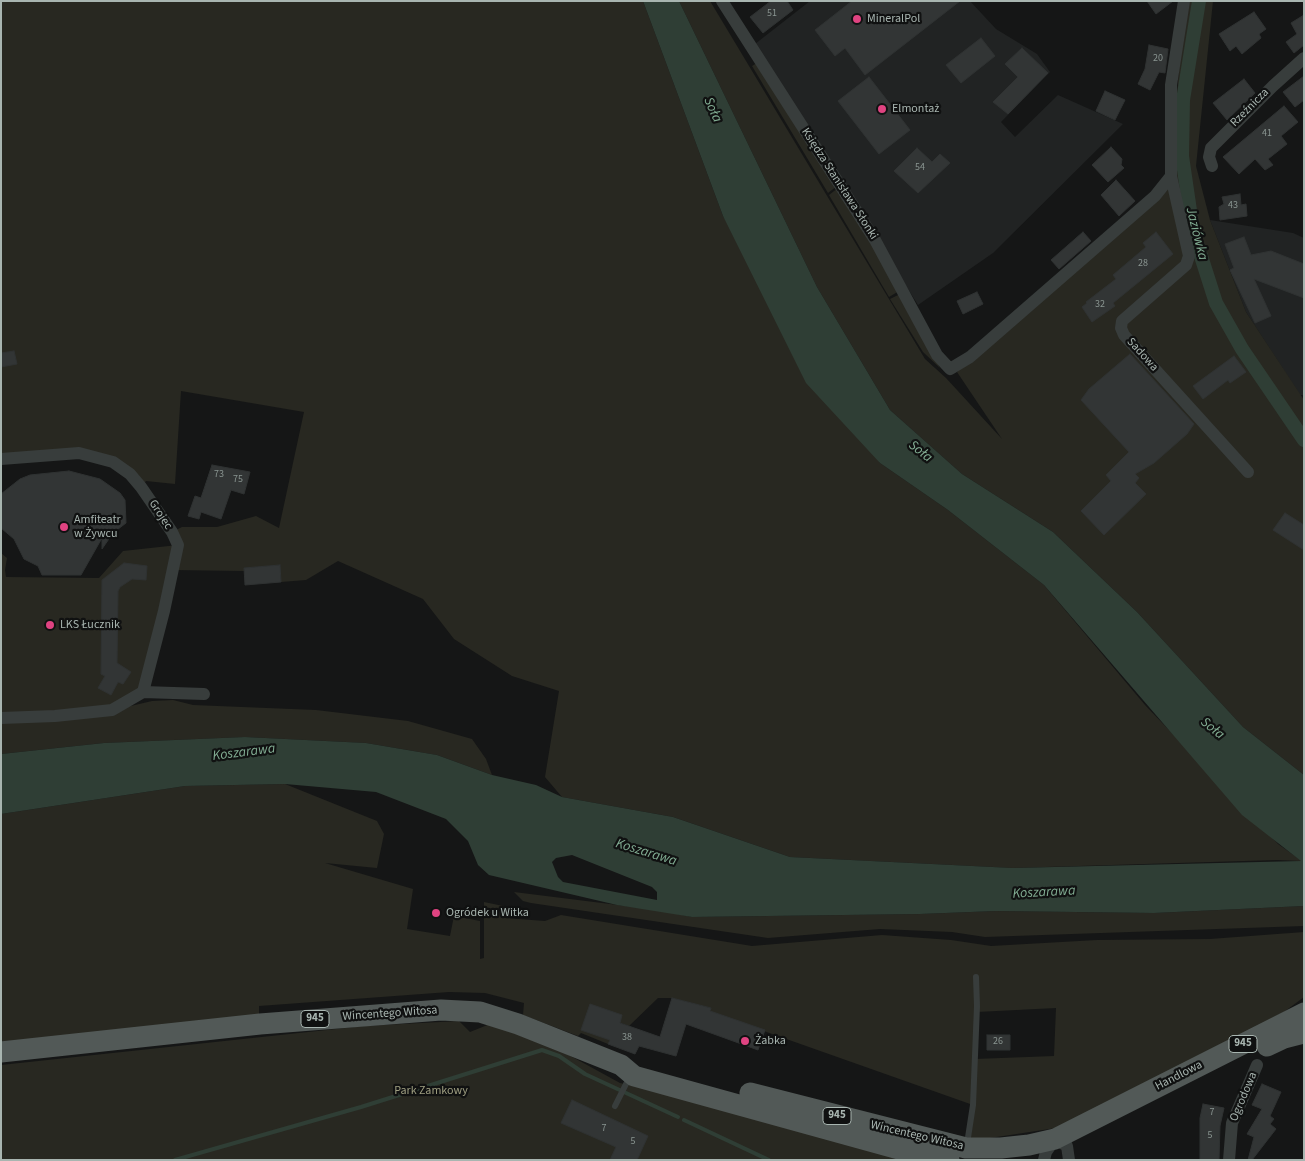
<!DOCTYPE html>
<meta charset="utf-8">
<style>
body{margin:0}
#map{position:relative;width:1305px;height:1161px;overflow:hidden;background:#151616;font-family:"Source Sans 3",sans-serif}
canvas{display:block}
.frame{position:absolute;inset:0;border:2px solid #a8b5b0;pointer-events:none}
</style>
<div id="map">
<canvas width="1305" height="1161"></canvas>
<div class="frame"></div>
</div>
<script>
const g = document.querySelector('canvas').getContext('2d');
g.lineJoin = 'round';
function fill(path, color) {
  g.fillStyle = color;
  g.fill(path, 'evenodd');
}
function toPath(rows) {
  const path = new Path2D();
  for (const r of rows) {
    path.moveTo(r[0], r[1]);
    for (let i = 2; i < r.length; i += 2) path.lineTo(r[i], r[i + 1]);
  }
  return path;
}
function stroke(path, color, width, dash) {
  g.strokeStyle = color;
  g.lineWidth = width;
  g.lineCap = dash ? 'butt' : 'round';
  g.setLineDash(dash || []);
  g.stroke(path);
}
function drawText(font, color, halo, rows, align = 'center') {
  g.font = font + ' "Source Sans 3",sans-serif';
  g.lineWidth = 4.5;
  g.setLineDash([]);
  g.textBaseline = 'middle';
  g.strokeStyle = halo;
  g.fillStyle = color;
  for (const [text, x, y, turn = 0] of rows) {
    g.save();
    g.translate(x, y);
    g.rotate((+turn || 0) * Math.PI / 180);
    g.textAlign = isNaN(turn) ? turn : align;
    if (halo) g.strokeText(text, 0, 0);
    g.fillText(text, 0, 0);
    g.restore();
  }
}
fill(toPath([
 [810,1,970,1,996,29,1037,54,1050,72,1001,122,1015,137,1058,95,1123,124,993,253,918,305,755,44],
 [1210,220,1293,233,1304,238,1304,395,1300,395,1246,312]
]), '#212323');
fill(toPath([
 [1,1,643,1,723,216,880,463,948,510,1044,585,1145,705,1278,844,1302,861,1277,860,1013,868,790,857,673,817,562,797,545,777,559,691,512,676,454,639,423,599,338,561,306,580,281,582,280,565,244,568,244,571,172,570,143,692,114,710,152,701,173,700,193,705,316,710,408,721,472,739,486,759,492,775,437,755,366,743,245,737,104,743,1,754,1,553,7,558,5,570,6,577,99,578,123,551,178,545,172,532,182,527,217,527,256,516,279,528,304,412,181,391,175,484,146,481,141,487,100,457,1,459],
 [679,1,710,1,925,359,946,378,1002,439,957,372,1171,176,1184,1,1213,1,1196,166,1210,220,1246,312,1304,400,1304,775,1243,727,1137,612,1053,532,962,474,890,410,817,287],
 [757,63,837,186,828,193,752,66],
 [838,188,899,291,889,297,829,195],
 [900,294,940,368,923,352,890,299],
 [285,784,377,821,384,834,377,868,325,863,413,889,407,929,450,936,454,916,480,921,480,959,484,958,484,902,508,907,505,918,545,921,561,915,752,946,882,935,951,940,991,946,1097,940,1210,939,1304,932,1304,997,1284,1012,1063,1127,970,1141,973,1105,710,1012,711,1008,672,998,658,998,629,1026,618,1022,608,1044,581,1033,578,1036,523,1015,524,1003,485,993,449,992,259,1006,259,1015,1,1043,1,814,185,786],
 [1056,1008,1054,1056,975,1059,977,1012],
 [514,892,658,910,692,917,920,914,996,911,1154,913,1304,906,1304,926,985,937,952,932,880,929,768,938,531,903,523,901],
 [459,1021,470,1032,490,1024,556,1048,620,1083,691,1098,925,1160,1,1160,1,1065,364,1026]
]), '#282821');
fill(toPath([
 [643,1,679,1,817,287,890,410,962,474,1053,532,1137,612,1243,727,1304,775,1304,906,1154,913,996,911,920,914,692,917,617,905,489,875,478,865,468,841,446,819,376,792,285,784,185,786,1,814,1,754,104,743,245,737,366,743,437,755,492,775,536,785,562,797,673,817,790,857,1013,868,1301,861,1242,815,1044,585,948,510,880,463,806,383,723,216],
 [572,855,652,887,657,892,657,900,563,882,558,877,552,862,556,858]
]), '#2f3e35');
stroke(toPath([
 [684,1120,769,1160],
 [175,1160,361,1107,542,1050,559,1056,585,1074,678,1117]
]), '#2f3e35', 4);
stroke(toPath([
 [1199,1,1183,100,1182,156,1193,231,1216,303,1242,349,1304,440]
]), '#2f3e35', 14);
const building = toPath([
 [771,1,787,1,793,10,763,33,750,17,771,1],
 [852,1,960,1,865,75,845,48,835,56,815,30,852,1],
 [1147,1,1173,1,1156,14,1147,1],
 [1254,12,1266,29,1259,34,1261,38,1242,54,1236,46,1230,51,1219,34,1254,12],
 [1304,15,1304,45,1294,53,1286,42,1297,34,1291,23,1304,15],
 [981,38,995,56,961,83,946,65,981,38],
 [1149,45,1168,49,1165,73,1159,72,1150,90,1138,84,1145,69,1149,45],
 [1022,48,1048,73,1008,114,993,102,1018,77,1005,64,1022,48],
 [1304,76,1304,100,1295,107,1283,92,1304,76],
 [869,77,910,130,879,154,838,101,869,77],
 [1244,79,1255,93,1227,120,1213,103,1244,79],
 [1105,91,1125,100,1115,120,1096,111,1105,91],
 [1284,106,1298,122,1281,136,1287,144,1268,159,1273,165,1265,170,1255,159,1239,174,1223,157,1284,106],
 [1111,147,1122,159,1121,165,1124,168,1108,182,1092,165,1111,147],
 [917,148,932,162,940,154,950,163,918,193,894,171,917,148],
 [1116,180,1135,201,1119,216,1101,195,1116,180],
 [1240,194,1241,205,1246,204,1247,216,1220,220,1219,207,1224,204,1222,197,1240,194],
 [1083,232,1091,241,1059,269,1051,260,1083,232],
 [1156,232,1173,254,1113,303,1115,306,1092,322,1082,307,1087,303,1086,302,1116,279,1113,275,1146,247,1143,243,1156,232],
 [1244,237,1251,255,1271,251,1304,264,1304,298,1254,279,1271,316,1255,323,1230,270,1234,268,1225,244,1244,237],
 [977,292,983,304,963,314,957,301,977,292],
 [14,351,17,364,1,367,1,353,14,351],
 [1130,354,1194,424,1187,434,1154,463,1135,474,1139,478,1135,483,1146,494,1104,535,1081,511,1111,481,1106,475,1129,452,1081,400,1089,389,1130,354],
 [1234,356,1246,372,1230,383,1228,380,1203,399,1193,386,1234,356],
 [212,465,250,472,244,494,231,490,221,519,201,512,199,519,188,516,195,496,201,498,212,465],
 [69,471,100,479,120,493,125,500,126,523,113,533,102,549,102,538,81,575,42,575,38,566,24,559,14,539,1,528,1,494,20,479,30,475,69,471],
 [1285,513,1304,525,1304,550,1273,530,1285,513],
 [124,563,147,566,146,580,132,579,120,587,118,591,117,663,131,672,123,684,118,682,111,695,98,688,105,676,101,674,102,580,124,563],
 [280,565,281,582,245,585,244,568,280,565],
 [672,998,711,1008,710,1011,765,1030,758,1050,686,1024,676,1056,639,1046,635,1054,608,1044,610,1040,581,1030,590,1004,622,1015,620,1023,660,1037,672,998],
 [987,1035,1010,1035,1010,1050,987,1050,987,1035],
 [1262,1084,1281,1092,1270,1116,1274,1119,1270,1124,1276,1129,1252,1160,1248,1160,1254,1137,1247,1134,1262,1109,1252,1105,1262,1084],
 [572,1100,648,1136,637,1160,610,1160,616,1147,561,1123,572,1100],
 [1203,1104,1224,1108,1220,1126,1219,1160,1200,1160,1200,1118,1203,1104]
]);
fill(building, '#323535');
stroke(building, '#2f3232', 1);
stroke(toPath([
 [615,1106,630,1076],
 [967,1144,973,1105,977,1006,976,977]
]), '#383d3c', 6);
stroke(toPath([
 [722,1,875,240,937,355,950,369,970,357,1155,196,1171,176,1189,256,1186,265,1122,321,1121,328,1124,335,1248,472],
 [1212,166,1209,157,1211,148,1273,86,1304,58],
 [1171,176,1171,85,1184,1],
 [1,459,79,453,113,462,130,474,141,487,172,532,178,545,164,611,143,692],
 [1,718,55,716,112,710,143,692,204,694],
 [1044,1160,1046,1152,1055,1139,1067,1146,1069,1160],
 [1229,1160,1232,1123,1257,1065]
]), '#383d3c', 12);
stroke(toPath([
 [1267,1046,1284,1038,1304,1033],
 [1,1052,260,1024,441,1010,480,1012,518,1024,621,1065,634,1076,902,1150,949,1160],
 [750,1093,966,1148,1001,1148,1029,1145,1055,1139,1304,1013]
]), '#525957', 21);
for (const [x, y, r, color] of [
 [857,19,5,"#df4381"],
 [882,109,5,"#df4381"],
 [64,527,5,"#df4381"],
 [50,625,5,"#df4381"],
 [436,913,5,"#df4381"],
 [745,1041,5,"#df4381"]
]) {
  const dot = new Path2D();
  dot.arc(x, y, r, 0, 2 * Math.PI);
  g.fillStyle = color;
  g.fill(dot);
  stroke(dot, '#101111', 2);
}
drawText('10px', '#8a9591', null, [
 ["51",772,14],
 ["20",1158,59],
 ["41",1267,134],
 ["54",920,168],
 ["43",1233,206],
 ["28",1143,264],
 ["32",1100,305],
 ["73",219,475],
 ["75",238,480],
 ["38",627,1038],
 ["26",998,1042],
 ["7",1212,1113],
 ["7",604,1129],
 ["5",1210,1136],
 ["5",633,1142]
]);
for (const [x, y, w] of [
 [315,1019,28],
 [1243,1044,28],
 [837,1116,28]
]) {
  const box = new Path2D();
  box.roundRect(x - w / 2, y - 8.5, w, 17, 4);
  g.fillStyle = '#101111';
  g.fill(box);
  stroke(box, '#a8b5b0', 1);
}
drawText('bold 11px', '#a8b5b0', null, [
 ["945",315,1019],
 ["945",1243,1044],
 ["945",837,1116]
]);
drawText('12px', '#a8b5b0', '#101111', [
 ["MineralPol",867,19],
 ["Elmontaż",892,109],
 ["Amfiteatr",74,520],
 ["w Żywcu",74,534],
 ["LKS Łucznik",60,625],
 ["Ogródek u Witka",446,913],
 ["Żabka",755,1041]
], 'left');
drawText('12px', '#a8b5b0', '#101111', [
 ["Rzeźnicza",1250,108,-45],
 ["Księdza Stanisława Słonki",839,184,57],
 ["Sadowa",1142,355,48],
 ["Grojec",160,515,57],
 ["Wincentego Witosa",390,1014,-4],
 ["Handlowa",1179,1076,-27],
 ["Ogrodowa",1244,1097,-67],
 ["Wincentego Witosa",917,1136,13]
]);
drawText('12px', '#9e9e81', '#101111', [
 ["Park Zamkowy",431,1091]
]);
drawText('italic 14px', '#82ad93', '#101111', [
 ["Soła",712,110,66],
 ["Jaziówka",1196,234,76],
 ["Soła",920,452,38],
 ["Soła",1212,729,39],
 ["Koszarawa",244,753,-7],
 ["Koszarawa",646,853,17],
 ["Koszarawa",1044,893,-3]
]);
</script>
